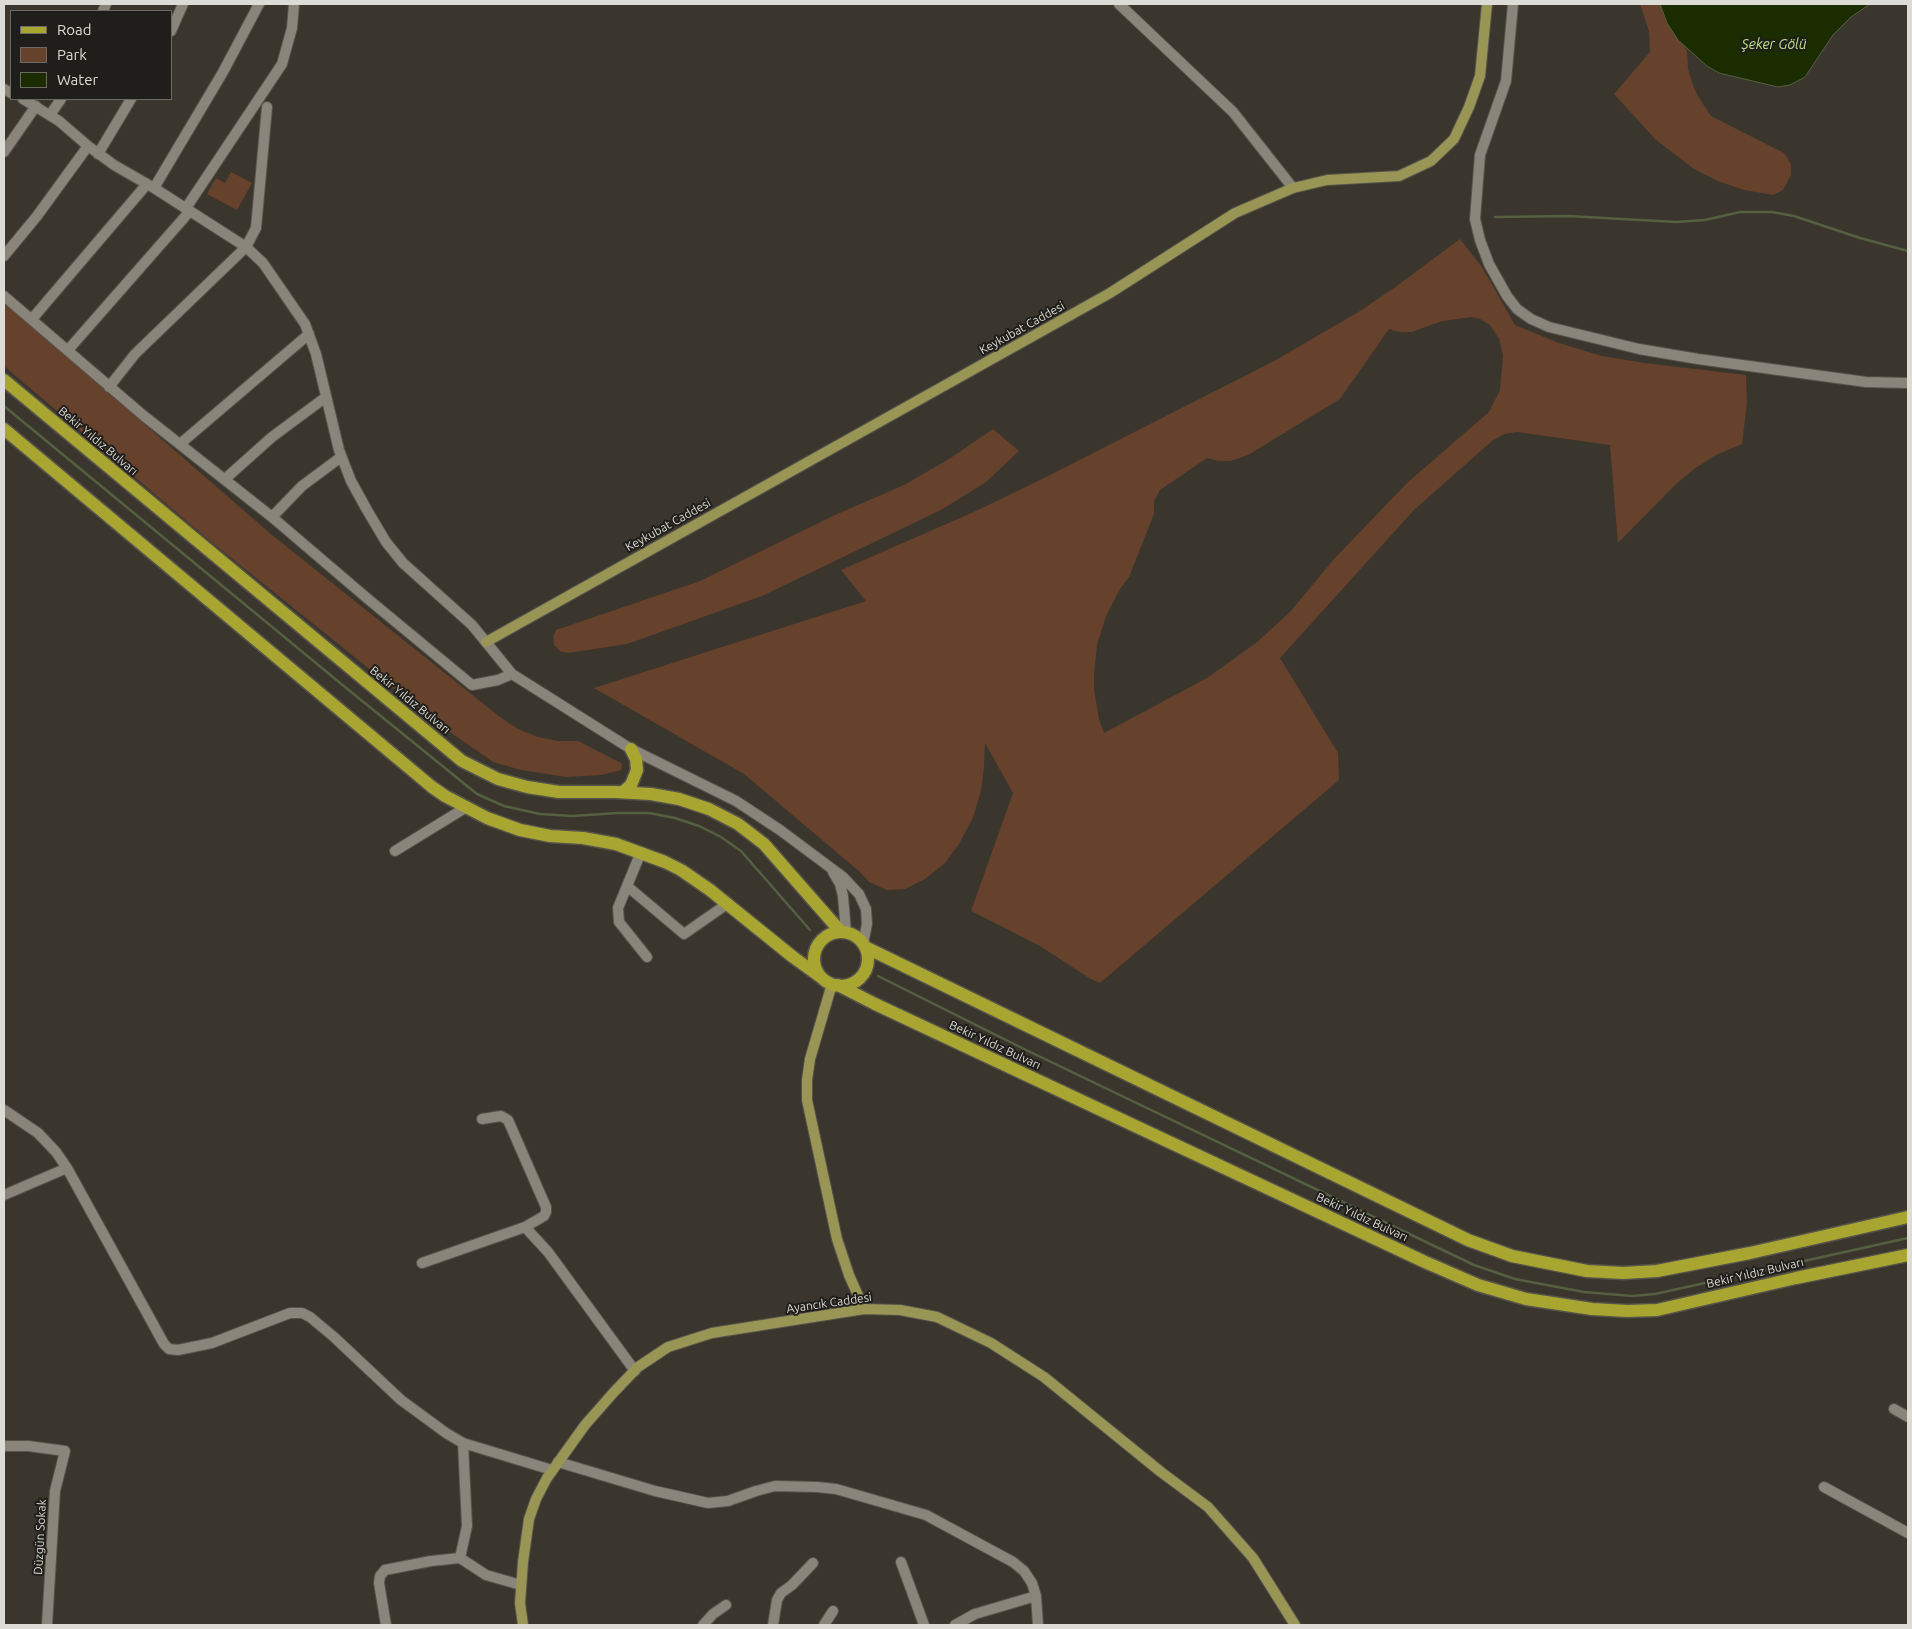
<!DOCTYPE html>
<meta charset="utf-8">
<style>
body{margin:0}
#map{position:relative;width:1912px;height:1629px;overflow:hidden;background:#3a362d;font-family:Ubuntu,sans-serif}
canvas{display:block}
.frame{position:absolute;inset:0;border:5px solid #dddbd5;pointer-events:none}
.legend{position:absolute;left:10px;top:10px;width:162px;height:90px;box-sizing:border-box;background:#1f1e1a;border:1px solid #6b6a65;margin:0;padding:6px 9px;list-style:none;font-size:15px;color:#dddbd5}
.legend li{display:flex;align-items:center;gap:10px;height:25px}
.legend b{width:25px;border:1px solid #6b6a65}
</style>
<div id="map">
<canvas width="1912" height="1629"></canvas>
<div class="frame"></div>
<ul class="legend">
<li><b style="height:6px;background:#a8a531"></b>Road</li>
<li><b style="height:14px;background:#66412b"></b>Park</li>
<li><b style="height:14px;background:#1b2c00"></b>Water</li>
</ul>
</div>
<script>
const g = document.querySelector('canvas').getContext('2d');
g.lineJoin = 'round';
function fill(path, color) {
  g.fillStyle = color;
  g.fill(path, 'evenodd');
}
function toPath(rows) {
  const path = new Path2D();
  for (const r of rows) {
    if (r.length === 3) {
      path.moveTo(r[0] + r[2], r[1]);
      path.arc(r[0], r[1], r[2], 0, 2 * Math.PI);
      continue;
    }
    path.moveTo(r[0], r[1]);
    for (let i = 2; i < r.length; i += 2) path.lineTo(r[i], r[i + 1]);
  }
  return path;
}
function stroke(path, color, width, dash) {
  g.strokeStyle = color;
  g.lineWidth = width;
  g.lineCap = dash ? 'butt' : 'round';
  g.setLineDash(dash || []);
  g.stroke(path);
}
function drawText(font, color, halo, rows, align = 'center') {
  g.font = font + ' Ubuntu,sans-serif';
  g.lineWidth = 4;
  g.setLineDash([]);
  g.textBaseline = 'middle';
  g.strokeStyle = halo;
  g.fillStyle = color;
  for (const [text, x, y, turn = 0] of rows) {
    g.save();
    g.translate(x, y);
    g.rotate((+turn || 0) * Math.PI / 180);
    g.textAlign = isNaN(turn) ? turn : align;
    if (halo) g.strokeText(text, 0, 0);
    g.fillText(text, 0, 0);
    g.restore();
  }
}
fill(toPath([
 [1640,4,1660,4,1667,23,1687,50,1688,69,1694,88,1699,98,1711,116,1784,153,1787,157,1791,165,1791,175,1783,190,1773,195,1744,190,1718,181,1694,169,1656,140,1614,94,1650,52,1649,31],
 [231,172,252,183,237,210,207,194,216,178,225,183],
 [1460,239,1482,267,1515,325,1559,343,1602,356,1645,363,1746,375,1747,403,1742,444,1716,455,1694,469,1675,485,1618,543,1610,445,1517,432,1504,434,1492,441,1414,510,1280,658,1338,753,1339,780,1100,983,1089,978,1040,946,971,911,1013,793,985,743,984,767,981,791,973,818,959,844,945,863,925,879,905,889,887,890,869,882,860,872,744,774,594,688,866,601,841,570,976,511,1046,477,1276,360,1360,311,1394,288],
 [1472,317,1480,319,1490,325,1499,339,1503,355,1500,390,1489,412,1407,483,1334,559,1290,612,1256,643,1207,678,1104,733,1099,719,1094,689,1094,675,1097,645,1106,616,1120,589,1129,577,1154,514,1154,501,1160,490,1207,458,1218,461,1231,461,1248,455,1340,399,1389,329,1400,332,1412,332,1442,321],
 [4,302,272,535,500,717,518,729,538,737,558,741,578,741,621,763,622,766,621,770,601,775,566,777,521,770,493,762,433,720,210,541,4,366],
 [993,429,1019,451,986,482,941,510,762,596,627,644,568,653,560,651,554,645,553,637,556,630,700,581,835,515,904,485,949,459]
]), '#66412b');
const water = toPath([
 [1660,4,1870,4,1851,17,1833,35,1805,77,1790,85,1778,87,1719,73,1707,66,1678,40,1667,23,1660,4]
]);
fill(water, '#1b2c00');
stroke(water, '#556040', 1);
stroke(toPath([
 [1495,217,1568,216,1676,222,1705,220,1740,212,1772,212,1794,216,1860,238,1908,251],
 [4,406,345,687,477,794,504,806,540,814,573,816,618,813,649,813,675,818,699,826,721,837,741,851,810,930],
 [878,976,1024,1049,1474,1265,1515,1279,1584,1292,1632,1296,1655,1294,1908,1238]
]), '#556040', 2.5);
const street = toPath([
 [1119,4,1233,112,1293,188],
 [1513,4,1506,81,1480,155,1475,219,1480,240,1489,264,1507,296,1517,309,1531,319,1549,327,1639,349,1698,359,1866,382,1908,383],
 [103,11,106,4],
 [171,31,183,4],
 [4,89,11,93],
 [23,99,59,121,88,146,114,165,154,188,246,247,263,263,305,324,316,354,339,450,351,481,367,510,386,542,403,563,472,625,512,674,631,749,736,801,780,830,843,877,859,894,866,909,867,924,863,944],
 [50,115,61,99],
 [4,152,36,106],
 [98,154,131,99],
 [154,188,223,72,259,4],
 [186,208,282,64,292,28,294,4],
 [4,256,37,216,88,146],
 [4,296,144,416,272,517,368,599,472,685,498,680,512,674],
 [32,319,147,184],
 [68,350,190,211],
 [109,387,135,354,246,247,256,228,267,107],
 [180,444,309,334],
 [225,479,272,437,326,397],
 [272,517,302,486,341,457],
 [395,851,465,808],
 [641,852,627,886,684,934,727,904],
 [833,872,840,884,843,896,846,932],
 [627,886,618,908,619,922,647,957],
 [4,1110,38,1133,56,1152,67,1168,164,1344,169,1349,178,1350,212,1343,290,1313,302,1313,310,1317,334,1337,401,1400,446,1433,463,1443,552,1470],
 [4,1195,67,1168],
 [525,1227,548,1252,635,1371],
 [422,1263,525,1227,544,1216,546,1212,546,1207,508,1120,501,1116,482,1119],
 [1894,1409,1908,1417],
 [4,1446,28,1446,65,1451,55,1491,47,1625],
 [558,1462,655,1491,708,1503,728,1501,756,1491,775,1486,817,1487,836,1489,926,1515,1013,1562,1024,1571,1032,1583,1036,1596,1038,1625],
 [1824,1487,1908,1533],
 [460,1558,486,1575,521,1585],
 [901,1562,924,1625],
 [386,1625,379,1583,380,1576,385,1570,431,1561,460,1558,467,1526,463,1443],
 [703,1625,713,1614,726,1605],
 [773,1625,777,1600,781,1593,792,1585,813,1563],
 [824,1625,833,1611],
 [955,1625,975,1614,1036,1596]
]);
const secondary = toPath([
 [486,642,1110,293,1235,213,1293,188,1327,180,1399,176,1431,161,1454,139,1469,107,1480,76,1487,4],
 [832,984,810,1059,807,1080,807,1100,837,1239,849,1275,864,1309],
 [523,1625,520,1603,523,1562,529,1519,536,1499,547,1478,585,1425,614,1392,638,1367,668,1347,712,1333,864,1309,900,1310,937,1317,991,1343,1044,1377,1161,1472,1208,1507,1253,1558,1295,1625]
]);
const primary = toPath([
 [4,380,462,761,498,779,527,787,559,792,615,792,651,794,679,799,709,809,738,824,764,844,841,932],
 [4,429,432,787,445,796,487,818,520,830,550,836,583,838,616,844,665,862,681,870,710,890,793,957,822,978],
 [623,792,631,785,637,770,636,759,631,749],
 [841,959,27],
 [865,947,1468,1240,1512,1256,1587,1271,1623,1273,1657,1271,1750,1253,1908,1217],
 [838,985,875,1004,1425,1262,1478,1285,1526,1299,1592,1309,1627,1311,1657,1310,1796,1278,1908,1255]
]);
stroke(street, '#56534b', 12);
stroke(secondary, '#56534b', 12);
stroke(primary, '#56534b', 15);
stroke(street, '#89857a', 10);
stroke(secondary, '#999555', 10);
stroke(primary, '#a8a531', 12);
drawText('12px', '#dddbd5', '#1f1e1a', [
 ["Keykubat Caddesi",1022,328,-29],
 ["Bekir Yıldız Bulvarı",98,441,40],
 ["Keykubat Caddesi",668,525,-29],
 ["Bekir Yıldız Bulvarı",410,700,39],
 ["Bekir Yıldız Bulvarı",995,1045,25],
 ["Bekir Yıldız Bulvarı",1362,1217,25],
 ["Bekir Yıldız Bulvarı",1755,1273,-13],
 ["Ayancık Caddesi",829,1303,-8],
 ["Düzgün Sokak",40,1537,-87]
]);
drawText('italic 14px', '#bae187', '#1f1e1a', [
 ["Şeker Gölü",1774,44]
]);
</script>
